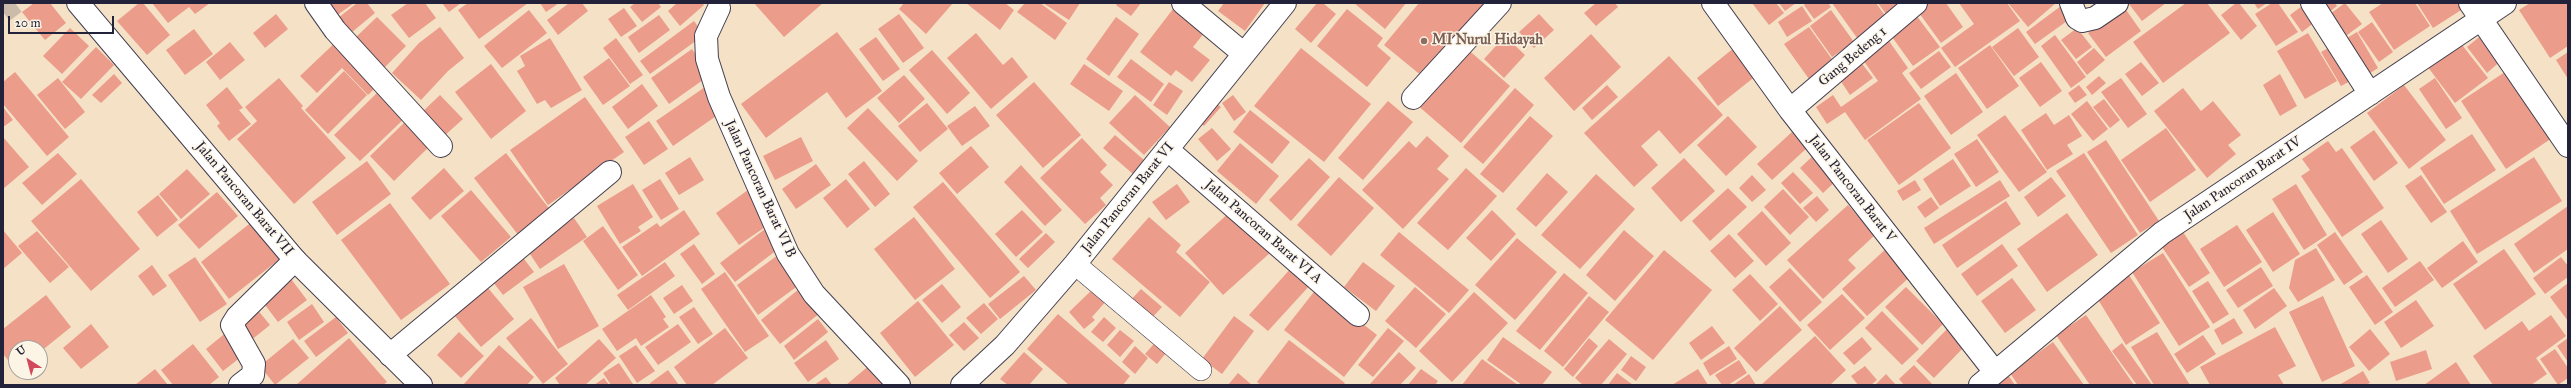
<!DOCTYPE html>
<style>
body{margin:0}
#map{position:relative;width:2571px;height:388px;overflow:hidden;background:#f5e1c6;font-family:"IM FELL Great Primer",serif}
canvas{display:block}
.frame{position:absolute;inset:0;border:4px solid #22223b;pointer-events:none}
.north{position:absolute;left:8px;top:340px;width:40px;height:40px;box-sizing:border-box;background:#fcf5e5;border:1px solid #a5a1a1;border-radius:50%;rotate:324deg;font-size:11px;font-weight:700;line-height:16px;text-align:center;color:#22223b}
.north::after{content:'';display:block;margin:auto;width:14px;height:18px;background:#d1495b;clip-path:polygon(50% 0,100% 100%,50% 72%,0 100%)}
.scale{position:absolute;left:8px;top:16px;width:106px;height:18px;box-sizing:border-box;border:2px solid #22223b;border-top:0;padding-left:5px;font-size:12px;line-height:14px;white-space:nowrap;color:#22223b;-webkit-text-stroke:3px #fcf5e5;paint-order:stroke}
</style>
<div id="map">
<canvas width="2571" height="388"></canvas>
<div class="frame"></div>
<div class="north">U</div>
<div class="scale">20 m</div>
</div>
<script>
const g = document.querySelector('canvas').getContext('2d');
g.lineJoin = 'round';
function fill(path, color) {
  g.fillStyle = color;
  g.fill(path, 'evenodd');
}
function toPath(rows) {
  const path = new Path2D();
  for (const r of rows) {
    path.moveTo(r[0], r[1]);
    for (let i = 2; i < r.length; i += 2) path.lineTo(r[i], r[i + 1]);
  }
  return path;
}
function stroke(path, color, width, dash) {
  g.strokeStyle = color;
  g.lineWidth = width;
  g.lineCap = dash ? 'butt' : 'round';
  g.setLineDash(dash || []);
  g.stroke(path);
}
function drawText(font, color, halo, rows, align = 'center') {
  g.font = font + ' "IM FELL Great Primer",serif';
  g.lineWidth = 3;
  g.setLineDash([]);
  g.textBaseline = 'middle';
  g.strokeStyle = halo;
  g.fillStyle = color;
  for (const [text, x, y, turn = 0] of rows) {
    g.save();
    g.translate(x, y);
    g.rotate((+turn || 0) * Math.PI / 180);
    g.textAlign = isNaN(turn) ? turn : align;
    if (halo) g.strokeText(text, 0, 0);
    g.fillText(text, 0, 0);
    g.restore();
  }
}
fill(toPath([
 [34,3,50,3,66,23,45,40,22,12],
 [139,3,143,3,170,35,147,55,117,21],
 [152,3,210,3,195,14,189,7,168,23],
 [327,3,354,3,336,16],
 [357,3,367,3,375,13,351,33,338,18],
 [408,3,425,3,436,18,409,38,391,15],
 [442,3,461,3,449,12],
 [468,3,528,3,479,39,458,10],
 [540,3,559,3,546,12],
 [569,3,582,3,588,11,558,35,547,20],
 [635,3,658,3,661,7,642,22,630,7],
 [677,3,702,3,704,5,680,26,668,11],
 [754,3,823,3,784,37],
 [904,3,953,3,926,34,899,9],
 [966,3,1005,3,1014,10,1000,30],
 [1025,3,1040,3,1067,23,1055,40,1017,12],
 [1043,3,1080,3,1069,20],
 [1117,3,1141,3,1131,16,1116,5],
 [1224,3,1265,3,1245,31,1218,11],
 [1317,3,1323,3,1336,14,1311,43,1295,29],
 [1354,3,1406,3,1385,29],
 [1419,3,1494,3,1428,81,1384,45],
 [1596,3,1615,3,1618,7,1596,26,1584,13],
 [1752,3,1776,3,1784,13,1769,25],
 [1779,3,1796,3,1785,11],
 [1806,3,1828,3,1831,7,1814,19,1804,5],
 [1832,3,1876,3,1889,21,1860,42],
 [1878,3,1902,3,1886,14],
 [1918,3,1946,3,1963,27,1941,43,1914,6],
 [1959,3,2007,3,2020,21,1955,67,1941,48,1974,24],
 [2008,3,2056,3,2028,27],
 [2065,3,2074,16,2035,44,2026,32],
 [2131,3,2166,3,2142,21,2129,4],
 [2186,3,2207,3,2230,33,2163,83,2133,42],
 [2236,3,2239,3,2257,26,2241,40,2221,15],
 [2254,3,2267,3,2258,9],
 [2272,3,2278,3,2298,32,2276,46,2255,14],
 [2306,3,2320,18,2302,32,2290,15],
 [2314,3,2335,3,2337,6,2324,16],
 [2345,3,2362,24,2339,41,2323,19],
 [2383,3,2415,3,2430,26,2394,50,2369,12],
 [2417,3,2468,3,2469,5,2433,28],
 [2530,3,2568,3,2568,46,2550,58,2519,10],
 [1802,6,1812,21,1787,37,1778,22],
 [2124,7,2141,31,2106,57,2088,33],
 [624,8,637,26,621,37,608,19],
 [1173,9,1204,33,1193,47,1210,60,1192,82,1176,70,1171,76,1140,52],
 [1347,9,1383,38,1377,46,1391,58,1367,87,1317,46],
 [529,10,547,33,502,68,484,46],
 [1831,10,1854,42,1832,57,1810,26],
 [1913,11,1940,47,1913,66,1887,30],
 [276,14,288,29,265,48,253,33],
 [899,14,924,48,903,63,878,29],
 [1539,14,1554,30,1534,48,1519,32],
 [659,15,670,30,639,53,628,37],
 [377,17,406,46,384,68,355,38],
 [1116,17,1139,34,1109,76,1086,59],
 [694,21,704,35,650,74,640,61],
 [2372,22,2393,52,2379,62,2358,32],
 [440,27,464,58,448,71,421,100,392,73,419,43],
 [1809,27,1834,62,1809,79,1784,44],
 [70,28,89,46,62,74,43,56],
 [2018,28,2039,57,2014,76,1992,47],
 [2077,28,2092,47,2076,59,2061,40],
 [194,29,213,54,185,75,166,50],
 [837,32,882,91,846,118,827,92,766,138,741,104],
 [2357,32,2378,68,2361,79,2339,43],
 [976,33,1003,65,1012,57,1028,77,991,109,947,58],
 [2308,33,2337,81,2305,99,2277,51],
 [1591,34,1621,67,1574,111,1544,78],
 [2483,34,2503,59,2487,73,2467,47],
 [2055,35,2086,77,2071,88,2041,46],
 [1505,36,1525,55,1504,78,1484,59],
 [876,37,900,69,883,81,859,49],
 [340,38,381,82,368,95,342,68,317,93,300,76],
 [550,38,582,90,551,108,545,100,537,104,517,71,525,66,520,56],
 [616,38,643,75,630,84,603,48],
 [1889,41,1908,68,1902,73,1921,99,1865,140,1845,112,1827,124,1816,107,1833,95,1841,107,1878,81,1863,60],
 [2459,41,2488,78,2455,103,2427,66],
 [230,42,245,60,220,80,206,62],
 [1990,45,2019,86,1987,109,1958,68],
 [2334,45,2354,79,2341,86,2321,52],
 [96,47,114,65,81,99,62,82],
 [1465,47,1510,86,1461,143,1416,104],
 [1735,47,1757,75,1718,106,1697,78],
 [1301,48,1371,104,1324,162,1254,106],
 [2094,48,2105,60,2087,75,2077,62],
 [692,49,710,75,669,104,651,78],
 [932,50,970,93,947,114,909,70],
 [1939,51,1951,67,1921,89,1909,73],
 [2568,52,2568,79,2556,60],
 [1669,56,1723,115,1680,154,1659,130,1641,146,1658,165,1634,187,1584,133],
 [609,58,630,86,603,105,583,77],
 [1131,59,1164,84,1151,102,1117,77],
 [1860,61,1873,78,1850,95,1838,77],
 [2041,62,2062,91,2040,107,2019,78],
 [2141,62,2159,83,2142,96,2125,74],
 [491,64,526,111,491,139,455,92],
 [1084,64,1123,91,1109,111,1070,84],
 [2508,70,2552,138,2506,169,2461,101],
 [344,71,367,95,328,134,305,110],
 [15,72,69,137,47,156,3,104,3,82],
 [1956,73,1983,112,1951,135,1924,96],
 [114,74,122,83,101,103,92,95],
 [2280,74,2297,106,2280,116,2263,85],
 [904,75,925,99,899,123,877,98],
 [2099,76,2106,83,2092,95,2086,87],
 [58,78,85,112,65,129,37,95],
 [279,78,303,106,301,108,346,158,294,204,237,139,257,121,245,107],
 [2121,78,2147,114,2128,128,2101,92],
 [2435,78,2462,118,2446,129,2419,89],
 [1034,82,1081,135,1043,168,996,115],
 [1169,82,1183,91,1167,115,1153,105],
 [642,84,658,106,628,129,612,107],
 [1607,85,1618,97,1592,120,1582,108],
 [2079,85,2087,95,2075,103,2068,93],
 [2404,85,2446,140,2409,169,2367,113],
 [227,87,243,108,239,110,251,124,229,141,217,126,220,123,206,105],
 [705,87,722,112,673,146,656,121],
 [1515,88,1534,105,1483,164,1463,147],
 [2183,88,2201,111,2213,101,2241,135,2228,145,2236,154,2207,178,2154,111],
 [381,89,407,116,360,161,334,135],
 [440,95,463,119,442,138,419,115],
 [1135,95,1170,127,1144,155,1109,123],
 [1233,95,1246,112,1234,121,1222,103],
 [585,97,624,152,548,205,510,150],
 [2104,99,2120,120,2110,128,2093,107],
 [1212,100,1221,107,1204,126,1196,119],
 [1388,101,1413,122,1363,180,1338,158],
 [2087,101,2108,129,2093,141,2071,114],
 [927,103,948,129,920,152,898,126],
 [1919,103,1951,148,1899,185,1867,140],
 [975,106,990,126,962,146,947,126],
 [3,107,13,120,3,127],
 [868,108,918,161,897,181,847,128],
 [1250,110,1290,142,1272,164,1233,132],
 [2046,113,2054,125,2069,115,2082,136,2067,145,2073,154,2047,170,2021,130],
 [2005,115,2047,172,2019,192,1977,135],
 [1530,116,1553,136,1503,193,1480,174],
 [1728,116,1757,147,1726,176,1697,145],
 [409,118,433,143,394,181,370,156],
 [649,121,668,149,644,165,625,137],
 [1212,128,1231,149,1217,161,1198,139],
 [2166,128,2196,170,2150,202,2121,160],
 [2374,130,2398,163,2374,181,2350,147],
 [1792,132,1807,148,1772,180,1757,164],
 [2472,134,2496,170,2444,204,2420,168],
 [1115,135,1144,160,1133,174,1103,148],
 [1427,136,1449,156,1437,169,1449,179,1403,229,1362,190,1409,141,1416,148],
 [3,137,29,167,3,189],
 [801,137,813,161,775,180,763,156],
 [1082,138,1107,165,1100,172,1113,185,1100,198,1106,205,1085,224,1040,178],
 [1977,139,1999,172,1976,187,1954,154],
 [2106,140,2159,221,2140,233,2087,152],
 [2328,141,2336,152,2342,148,2384,208,2342,237,2301,176,2310,170,2302,159],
 [1240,143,1279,176,1256,204,1217,171],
 [971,146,989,167,957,194,939,173],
 [58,153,77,174,42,205,22,183],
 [506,153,551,211,519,236,474,178],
 [2084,153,2138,235,2111,253,2056,171],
 [1815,154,1838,179,1823,193,1800,168],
 [690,157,704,180,679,195,665,173],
 [2534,157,2562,201,2477,254,2450,211],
 [1309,158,1330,177,1291,221,1269,200],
 [1684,158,1715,191,1681,222,1651,188],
 [1953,159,1971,186,1940,206,1923,179],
 [367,161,391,194,337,235,312,202],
 [864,161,890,194,875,207,848,174],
 [816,164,831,185,796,209,782,189],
 [1021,165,1062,210,1045,226,1004,182],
 [444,168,464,191,430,220,411,198],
 [1466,168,1497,196,1448,250,1417,223],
 [187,169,210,194,181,219,159,194],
 [1793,172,1813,193,1800,204,1781,183],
 [1547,173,1568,192,1536,227,1516,209],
 [1596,174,1635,209,1580,269,1541,235],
 [1752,175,1766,190,1752,202,1739,188],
 [2421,175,2447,212,2431,223,2405,186],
 [1339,177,1374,208,1331,256,1297,225],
 [2051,177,2066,196,2038,217,2024,197],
 [81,179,140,249,91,291,31,221],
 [660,179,679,209,661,220,642,190],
 [846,179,870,209,847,228,823,198],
 [1915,180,1921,190,1903,201,1897,191],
 [2000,180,2010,196,1934,244,1924,228],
 [943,182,1020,272,990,298,913,207],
 [633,184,653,217,638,227,641,231,620,244,597,206],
 [1177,184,1190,202,1166,220,1152,202],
 [2296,184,2327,235,2304,250,2272,199],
 [1728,188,1747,207,1710,241,1692,221],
 [1783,189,1809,217,1790,235,1764,207],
 [471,190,511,237,481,262,441,216],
 [748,190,771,223,739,245,716,213],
 [217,192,238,216,199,249,178,225],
 [158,195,178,220,157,237,137,212],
 [1817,196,1829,210,1816,222,1803,208],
 [1931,197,1939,208,1925,218,1917,207],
 [2006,201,2021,224,1957,268,1942,245],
 [390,203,450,284,401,320,341,240],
 [1848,205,1875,235,1848,260,1856,268,1823,299,1787,260],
 [2568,206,2568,249,2534,273,2514,244],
 [684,210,700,234,642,276,622,247,657,223,660,227],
 [1022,210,1043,232,1016,257,995,234],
 [1232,210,1271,252,1223,295,1185,253],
 [1492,210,1516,234,1491,261,1466,238],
 [1762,211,1791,243,1766,266,1737,234],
 [2273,212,2300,254,2273,272,2246,230],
 [2067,213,2098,255,2047,292,2017,249],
 [914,217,955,269,915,300,874,249],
 [1149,217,1181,245,1176,252,1210,282,1180,317,1112,259],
 [574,218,587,237,540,269,528,251],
 [2381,220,2408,259,2388,273,2361,234],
 [253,221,281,258,229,299,201,262],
 [2237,225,2262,262,2224,287,2200,249],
 [603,226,638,275,618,290,583,241],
 [769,226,782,246,735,282,720,263],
 [3,230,22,253,3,269],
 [1624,230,1654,256,1615,301,1586,275],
 [37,231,69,267,50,283,18,246],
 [1399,232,1469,290,1449,313,1380,255],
 [2183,232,2210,273,2189,287,2162,247],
 [2335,232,2363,272,2344,285,2317,245],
 [1046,233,1055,242,1028,268,1019,259],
 [1729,234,1754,261,1735,278,1710,251],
 [1517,238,1557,272,1515,320,1475,285],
 [2463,241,2478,262,2442,288,2427,268],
 [694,244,715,274,702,284,680,254],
 [2002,244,2018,266,1977,296,1961,274],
 [1888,247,1913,274,1867,316,1842,289],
 [2316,248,2335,280,2298,302,2289,288,2295,260],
 [2504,249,2536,294,2485,330,2453,284],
 [1664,250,1712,290,1653,360,1605,320],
 [2163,253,2210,327,2179,346,2132,272],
 [521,255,534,272,503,295,490,278],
 [778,255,799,285,758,315,737,285],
 [195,257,227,304,200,322,168,275],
 [2561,257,2568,266,2568,277,2545,294,2533,278],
 [2420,261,2434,280,2395,307,2382,288],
 [665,262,675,276,628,310,617,295],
 [1363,262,1395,286,1376,311,1344,287],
 [564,264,599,326,558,349,523,287],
 [152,265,167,286,153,296,138,276],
 [1292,267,1311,284,1268,331,1249,315],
 [2261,267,2273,286,2238,308,2226,290],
 [1790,268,1822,302,1800,322,1769,287],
 [725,272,769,336,745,352,701,289],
 [2127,272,2160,323,2126,345,2094,293],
 [1564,273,1588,293,1540,350,1516,331],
 [1750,274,1778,304,1760,321,1732,290],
 [2367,275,2393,312,2375,325,2349,287],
 [1024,276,1036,290,1000,319,988,304],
 [2012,278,2036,310,2005,333,1981,301],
 [291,279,307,300,278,322,262,301],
 [2208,281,2229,314,2213,324,2192,291],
 [2568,283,2568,321,2550,297],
 [942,284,961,307,942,323,922,300],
 [682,285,693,301,674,314,663,298],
 [1095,287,1108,299,1092,317,1095,320,1084,329,1069,312],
 [1415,287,1446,314,1416,348,1385,321],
 [1906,287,1943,324,1922,345,1885,307],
 [488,288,514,319,481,347,454,315],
 [1317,288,1377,335,1344,377,1284,330],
 [2274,288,2287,306,2255,329,2243,310],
 [799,289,819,314,780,344,761,320],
 [1141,289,1162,307,1149,321,1128,303],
 [1474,292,1508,323,1452,382,1419,351],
 [1842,294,1865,318,1830,350,1807,325],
 [46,295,71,327,40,352,40,348,16,348,16,370,3,354,3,329],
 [651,295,666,317,663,319,669,327,641,346,636,338,617,351,602,329],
 [1589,296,1609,312,1563,367,1544,351],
 [2323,296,2355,366,2322,382,2289,312],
 [2416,300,2434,326,2401,348,2384,322],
 [918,301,954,345,915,377,880,333],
 [984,303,998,319,981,334,966,318],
 [312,304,324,322,299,340,287,322],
 [1780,306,1802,330,1756,372,1734,348],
 [694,307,713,334,698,344,679,317],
 [256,308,270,325,250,341,236,324],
 [1882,311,1919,349,1902,365,1865,328],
 [1058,314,1130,376,1123,385,1069,385,1027,349],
 [2086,315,2134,385,2090,385,2056,335],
 [2551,315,2566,336,2536,358,2547,374,2531,385,2493,385,2473,356,2522,321,2529,331],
 [1234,316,1254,331,1222,374,1202,359],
 [336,317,348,333,316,357,304,341],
 [1104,317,1116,328,1103,342,1091,332],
 [531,318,568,364,543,384,506,338],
 [2234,318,2243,333,2222,345,2214,330],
 [818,319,828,332,794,360,784,346],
 [964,322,979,338,964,351,949,335],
 [91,324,109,347,81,369,63,348],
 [678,324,691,342,658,365,645,347],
 [1712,326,1725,343,1701,360,1689,343],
 [2275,327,2296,366,2278,375,2284,385,2210,385,2200,367],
 [725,328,748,358,712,385,687,385,674,367],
 [1388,328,1404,341,1373,377,1358,365],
 [1948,328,1966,345,1934,378,1916,361],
 [2370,329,2390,354,2369,371,2349,347],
 [1120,330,1134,341,1120,357,1107,345],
 [228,331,246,353,223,371,206,349],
 [459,332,484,356,461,378,437,355],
 [2157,332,2190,385,2154,385,2131,347],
 [2203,335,2216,354,2187,373,2174,354],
 [1815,336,1846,370,1830,385,1761,385],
 [1503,337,1552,372,1542,385,1522,385,1487,360],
 [1862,337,1872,349,1854,365,1843,353],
 [349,338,387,382,383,385,296,385],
 [1159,338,1170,348,1157,364,1145,354],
 [1589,338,1598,346,1573,377,1564,369],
 [2568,338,2568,362,2557,346],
 [293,339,309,358,275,385,260,366],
 [599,339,616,358,585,385,560,385,555,378],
 [1609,339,1627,354,1601,385,1583,385,1575,378],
 [826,340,839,359,808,382,794,363],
 [1289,340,1345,383,1343,385,1261,385,1257,382],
 [2053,342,2084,385,2018,385,2010,373],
 [2122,343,2152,385,2137,385,2112,351],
 [193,344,219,377,209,385,173,385,161,370],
 [499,345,534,377,527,385,463,385],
 [636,345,655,371,637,383,619,356],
 [1135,346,1148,358,1135,374,1122,362],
 [1729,346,1737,359,1710,376,1703,363],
 [2555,349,2568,368,2568,378,2558,385,2540,359],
 [2426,350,2432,369,2396,381,2390,362],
 [1024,352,1043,369,1029,385,1008,385,1000,379],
 [1399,352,1416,368,1400,385,1369,385],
 [1631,356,1646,367,1636,381,1621,370],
 [1482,359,1518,385,1462,385],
 [1739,360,1747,373,1728,385,1722,385,1715,375],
 [2456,362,2471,385,2424,385],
 [619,363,633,384,631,385,611,385,603,373],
 [871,364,888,385,846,385],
 [1914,365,1933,385,1904,385,1899,379],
 [1865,366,1877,380,1871,385,1858,385,1851,376],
 [155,369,168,385,135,385],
 [1421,369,1438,381,1435,385,1408,385],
 [1698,369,1708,385,1672,385],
 [668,370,679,385,651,385,650,383],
 [2363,371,2370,383,2365,385,2339,385],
 [2006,372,2015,385,1988,385],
 [1238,373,1252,385,1228,385],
 [1617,373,1633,385,1608,385],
 [1749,374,1756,385,1733,385],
 [1886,374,1896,385,1875,385],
 [826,377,832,385,814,385],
 [604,378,609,385,594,385]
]), '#eb9c8a');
stroke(toPath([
 [3,12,15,3]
]), '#cbbbaa', 22, [22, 11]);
const service = toPath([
 [1075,264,1201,370]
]);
const minor = toPath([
 [316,3,335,30,441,146],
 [1183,3,1244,54],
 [1713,3,1790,110,1995,372],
 [2071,3,2077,18,2082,21,2095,18,2117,3],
 [2312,3,2370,94],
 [2470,3,2568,146],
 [719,8,706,36,707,59,719,97,788,254,814,294,899,385],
 [1413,98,1500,3],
 [1790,110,1916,3],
 [1167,149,1358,315],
 [390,355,610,172],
 [240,385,253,375,254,364,232,325,237,317,295,260],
 [962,385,1005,345,1075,264,1285,3],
 [1980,385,2162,233,2505,3]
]);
const tertiary = toPath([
 [78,3,295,260,421,385]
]);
stroke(service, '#423f50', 22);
stroke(minor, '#423f50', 24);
stroke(tertiary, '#423f50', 24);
stroke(service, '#fff', 21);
stroke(minor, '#fff', 22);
stroke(tertiary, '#fff', 22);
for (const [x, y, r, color] of [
 [1424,41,4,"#8d6e63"]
]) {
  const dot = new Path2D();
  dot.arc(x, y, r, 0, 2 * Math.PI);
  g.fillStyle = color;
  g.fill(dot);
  stroke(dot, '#fcf5e5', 1.5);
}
drawText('bold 14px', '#785e54', '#fcf5e5', [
 ["MI Nurul Hidayah",1432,41]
], 'left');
drawText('14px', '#22223b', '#fcf5e5', [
 ["Gang Bedeng 1",1853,57,-40],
 ["Jalan Pancoran Barat IV",2243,179,-34],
 ["Jalan Pancoran Barat VI B",760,189,65],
 ["Jalan Pancoran Barat V",1852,189,52],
 ["Jalan Pancoran Barat VI",1128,198,-51],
 ["Jalan Pancoran Barat VII",244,199,50],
 ["Jalan Pancoran Barat VI A",1263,232,41]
]);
</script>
